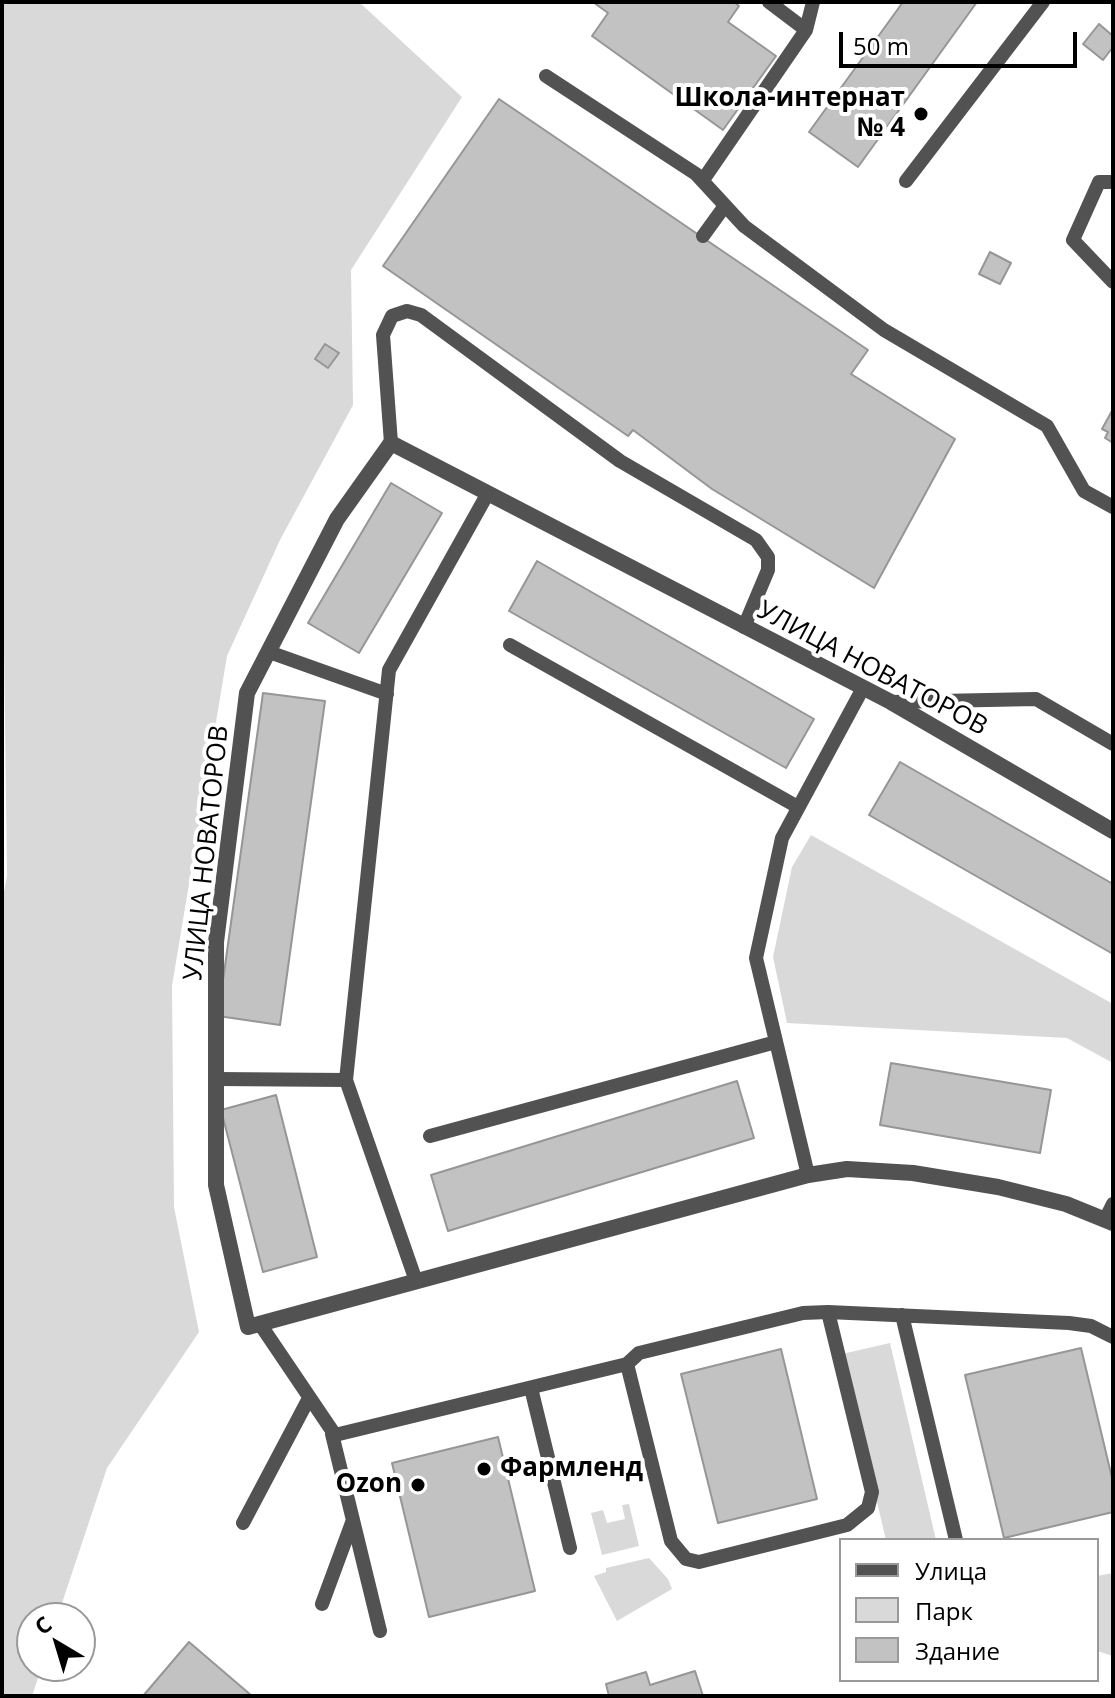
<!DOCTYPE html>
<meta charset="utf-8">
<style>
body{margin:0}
#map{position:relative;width:1115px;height:1698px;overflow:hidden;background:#fff;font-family:"Open Sans",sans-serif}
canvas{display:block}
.frame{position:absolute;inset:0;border:4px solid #000;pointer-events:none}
.legend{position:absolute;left:839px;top:1538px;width:260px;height:144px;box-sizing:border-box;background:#fff;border:2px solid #999;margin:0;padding:10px 14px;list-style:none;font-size:24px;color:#000}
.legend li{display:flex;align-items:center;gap:16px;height:40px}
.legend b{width:40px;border:2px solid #999}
.north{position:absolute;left:16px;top:1602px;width:80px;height:80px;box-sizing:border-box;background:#fff;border:2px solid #999;border-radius:50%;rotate:322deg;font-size:22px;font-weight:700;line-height:32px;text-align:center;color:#000}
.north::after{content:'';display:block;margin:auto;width:28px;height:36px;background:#000;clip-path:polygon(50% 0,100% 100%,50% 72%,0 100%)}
.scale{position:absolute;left:839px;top:32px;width:238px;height:36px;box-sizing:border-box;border:4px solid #000;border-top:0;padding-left:10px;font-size:24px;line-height:28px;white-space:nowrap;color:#000;-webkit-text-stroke:6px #fff;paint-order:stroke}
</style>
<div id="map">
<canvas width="1115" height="1698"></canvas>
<div class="frame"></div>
<ul class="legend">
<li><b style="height:10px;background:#525252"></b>Улица</li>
<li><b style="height:22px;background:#d9d9d9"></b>Парк</li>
<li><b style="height:22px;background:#c2c2c2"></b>Здание</li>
</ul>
<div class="north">С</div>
<div class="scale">50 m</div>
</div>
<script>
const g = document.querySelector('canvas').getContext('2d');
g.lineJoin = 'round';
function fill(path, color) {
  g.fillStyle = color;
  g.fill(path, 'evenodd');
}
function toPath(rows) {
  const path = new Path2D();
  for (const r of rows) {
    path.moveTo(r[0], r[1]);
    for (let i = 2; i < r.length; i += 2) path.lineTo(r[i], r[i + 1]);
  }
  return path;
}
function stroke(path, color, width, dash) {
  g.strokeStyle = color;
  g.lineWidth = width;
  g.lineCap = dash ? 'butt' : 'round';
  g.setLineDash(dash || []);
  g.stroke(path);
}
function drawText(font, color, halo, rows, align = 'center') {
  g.font = font + ' "Open Sans",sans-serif';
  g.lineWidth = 8;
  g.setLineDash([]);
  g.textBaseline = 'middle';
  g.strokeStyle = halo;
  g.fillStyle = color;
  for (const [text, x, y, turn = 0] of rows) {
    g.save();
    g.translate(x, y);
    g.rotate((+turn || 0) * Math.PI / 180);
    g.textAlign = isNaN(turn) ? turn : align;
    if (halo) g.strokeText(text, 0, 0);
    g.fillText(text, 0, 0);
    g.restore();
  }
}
fill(toPath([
 [2,2,359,2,462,97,351,270,353,405,280,540,227,656,172,986,174,1207,199,1332,107,1468,57,1618,32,1618,32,1666,42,1666,32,1696,2,1696,2,903,7,876,2,486],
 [811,835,1113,1004,1113,1063,1067,1038,787,1023,773,957,792,867],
 [890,1343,936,1540,886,1540,842,1354],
 [629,1504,639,1546,602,1555,591,1513,603,1510,607,1523,625,1519,622,1505],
 [649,1558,668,1579,672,1589,617,1621,594,1576,606,1572,606,1568],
 [1113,1573,1113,1656,1097,1651,1097,1576]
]), '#d9d9d9');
const building = toPath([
 [593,2,734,2,739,6,728,22,776,56,723,130,592,36,608,13,593,2],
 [903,2,977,2,858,167,809,132,903,2],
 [1099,24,1113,36,1113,47,1103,60,1083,44,1099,24],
 [499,99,868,350,851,374,955,439,874,588,712,489,633,430,628,436,383,266,499,99],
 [990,252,1011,263,1000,284,979,274,990,252],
 [325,344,339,353,328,368,315,359,325,344],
 [1113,409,1113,443,1105,438,1108,432,1102,429,1113,409],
 [391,483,442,513,359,653,308,623,391,483],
 [537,561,814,719,786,768,509,611,537,561],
 [263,693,325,701,280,1025,218,1016,263,693],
 [900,762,1113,884,1113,954,869,815,900,762],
 [891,1063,1051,1090,1040,1153,880,1125,891,1063],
 [737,1081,754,1138,448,1231,431,1175,737,1081],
 [276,1095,317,1257,263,1272,221,1110,276,1095],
 [1081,1348,1113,1482,1113,1512,1004,1538,965,1375,1081,1348],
 [781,1349,817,1499,718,1523,681,1374,781,1349],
 [498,1437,535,1591,429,1617,392,1463,498,1437],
 [189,1642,252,1696,143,1696,189,1642],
 [695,1671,703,1696,609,1696,606,1684,646,1672,650,1685,695,1671]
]);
fill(building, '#c2c2c2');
stroke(building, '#969696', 2);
stroke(toPath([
 [769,2,806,30],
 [546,76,696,174,744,226,884,330,1047,426,1084,491,1113,507],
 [703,180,806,30,813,2],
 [906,181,1043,2],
 [1113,182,1099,182,1073,240,1113,282],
 [703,236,724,207],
 [391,443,383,335,392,316,407,311,421,315,620,461,756,540,768,557,768,570,744,627],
 [510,645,798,807],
 [269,652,387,694],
 [891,702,1036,699,1113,744],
 [216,1079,346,1080],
 [430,1136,776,1042],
 [808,1175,756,958,782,838,863,688],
 [1106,1218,1113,1204],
 [416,1281,346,1080,389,670,488,493],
 [828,1312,872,1492,868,1508,847,1525,699,1562,686,1559,671,1541,627,1364,639,1353,803,1313,828,1312,1069,1323,1091,1326,1113,1337],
 [902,1315,956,1540],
 [260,1324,335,1435,627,1364],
 [531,1388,570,1548],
 [332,1434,380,1631],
 [243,1523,308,1400],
 [322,1604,353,1520]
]), '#525252', 14);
stroke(toPath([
 [1113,831,891,702,391,443,337,519,247,693,216,942,216,1185,248,1327,808,1175,847,1169,913,1173,998,1187,1066,1204,1113,1223]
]), '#525252', 16);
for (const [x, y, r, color] of [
 [921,114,8,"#000"],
 [484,1469,8,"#000"],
 [418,1485,8,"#000"]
]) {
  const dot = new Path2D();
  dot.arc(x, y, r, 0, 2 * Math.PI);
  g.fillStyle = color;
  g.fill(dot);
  stroke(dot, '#fff', 3);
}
drawText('bold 26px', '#000', '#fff', [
 ["Школа-интернат",905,99],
 ["№ 4",905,129],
 ["Фармленд",500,1469,"left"],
 ["Ozon",402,1485]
], 'right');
drawText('26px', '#000', '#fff', [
 ["УЛИЦА НОВАТОРОВ",872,669,28],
 ["УЛИЦА НОВАТОРОВ",207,853,-84]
]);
</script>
